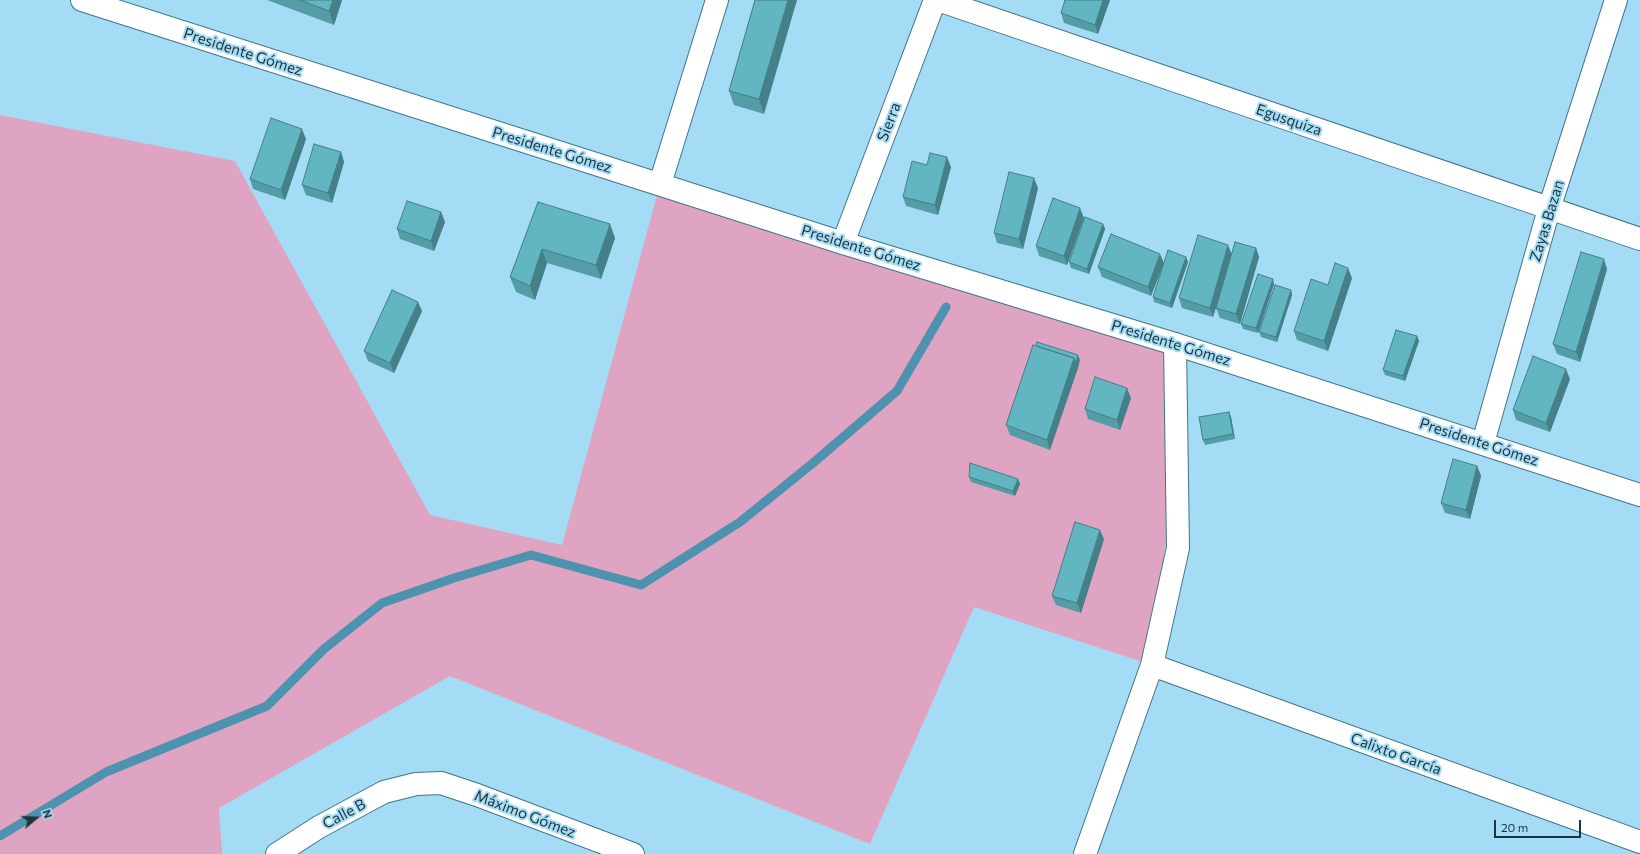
<!DOCTYPE html>
<meta charset="utf-8">
<style>
body{margin:0}
#map{position:relative;width:1640px;height:854px;overflow:hidden;background:#a4dcf5;font-family:Commissioner,sans-serif}
canvas{display:block}
.north{position:absolute;left:16px;top:798px;width:40px;height:40px;-webkit-text-stroke:3px #a4dcf5;paint-order:stroke;rotate:71deg;font-size:11px;font-weight:700;line-height:16px;text-align:center;color:#1d333d}
.north::after{content:'';display:block;margin:auto;width:14px;height:18px;background:#1d333d;clip-path:polygon(50% 0,100% 100%,50% 72%,0 100%)}
.scale{position:absolute;left:1494px;top:820px;width:87px;height:18px;box-sizing:border-box;border:2px solid #1d333d;border-top:0;padding-left:5px;font-size:12px;line-height:14px;white-space:nowrap;color:#1d333d;-webkit-text-stroke:3px #a4dcf5;paint-order:stroke}
</style>
<div id="map">
<canvas width="1640" height="854"></canvas>
<div class="north">N</div>
<div class="scale">20 m</div>
</div>
<script>
const g = document.querySelector('canvas').getContext('2d');
g.lineJoin = 'round';
function fill(path, color) {
  g.fillStyle = color;
  g.fill(path, 'evenodd');
}
function toPath(rows) {
  const path = new Path2D();
  for (const r of rows) {
    path.moveTo(r[0], r[1]);
    for (let i = 2; i < r.length; i += 2) path.lineTo(r[i], r[i + 1]);
  }
  return path;
}
function stroke(path, color, width, dash) {
  g.strokeStyle = color;
  g.lineWidth = width;
  g.lineCap = dash ? 'butt' : 'round';
  g.setLineDash(dash || []);
  g.stroke(path);
}
function drawText(font, color, halo, rows, align = 'center') {
  g.font = font + ' Commissioner,sans-serif';
  g.lineWidth = 4;
  g.setLineDash([]);
  g.textBaseline = 'middle';
  g.strokeStyle = halo;
  g.fillStyle = color;
  for (const [text, x, y, turn = 0] of rows) {
    g.save();
    g.translate(x, y);
    g.rotate((+turn || 0) * Math.PI / 180);
    g.textAlign = isNaN(turn) ? turn : align;
    if (halo) g.strokeText(text, 0, 0);
    g.fillText(text, 0, 0);
    g.restore();
  }
}
fill(toPath([
 [0,115,235,161,430,515,562,545,660,184,1187,347,1152,665,974,607,870,844,450,676,219,808,222,854,0,854]
]), '#e0a4c3');
stroke(toPath([
 [0,836,106,772,267,706,324,649,382,603,454,578,531,555,641,585,740,522,813,463,897,391,946,307]
]), '#4d93af', 9);
const minor = toPath([
 [938,0,1640,239],
 [660,184,717,0],
 [843,243,935,0],
 [1483,443,1549,209,1616,0],
 [1152,665,1640,842],
 [277,854,319,827,384,792,416,784,441,783,477,795,633,854],
 [1085,854,1152,665,1178,548,1175,344]
]);
const major = toPath([
 [82,0,843,243,1175,344,1640,495]
]);
stroke(minor, '#3f758c', 24);
stroke(major, '#3f758c', 24);
stroke(minor, '#fff', 22);
stroke(major, '#fff', 22);
fill(toPath([
 [267,0,342,0,334,25],
 [755,0,764,114,734,105,729,91],
 [1065,0,1110,0,1098,34,1064,23,1061,13],
 [306,139,285,200,253,189,250,179],
 [341,152,344,162,332,203,306,195,302,185],
 [927,165,951,167,938,215,906,206,903,197],
 [1038,188,1023,249,997,243,994,233],
 [538,202,615,238,601,279,547,263,535,300,516,292,510,277],
 [441,212,445,222,434,251,400,239,397,229],
 [1084,218,1067,265,1039,256,1036,246],
 [1103,224,1105,229,1089,274,1071,268,1069,262],
 [1256,248,1259,257,1240,324,1220,318,1216,308,1223,286,1213,317,1182,308,1179,298,1232,254],
 [1186,257,1188,262,1172,308,1154,302,1153,297],
 [1164,263,1151,296,1102,277,1098,267],
 [1607,269,1580,362,1557,354,1553,344],
 [1352,278,1328,351,1297,340,1294,331,1328,285],
 [1274,284,1258,333,1243,329,1241,324],
 [1291,290,1292,295,1277,342,1261,337,1259,332],
 [422,311,394,373,368,361,364,351],
 [1417,336,1419,341,1405,381,1385,375,1383,370],
 [1080,360,1050,450,1010,435,1006,425],
 [1570,379,1550,432,1516,420,1513,410],
 [1131,398,1120,430,1088,419,1085,409],
 [1229,412,1231,417,1235,439,1205,445,1203,440],
 [1477,466,1481,476,1470,519,1445,513,1441,503],
 [969,477,1018,479,1020,484,1015,496,971,482],
 [1104,539,1081,613,1056,605,1052,596]
]), '#549da6');
fill(toPath([
 [333,0,342,0,334,25,329,11],
 [788,0,797,0,764,114,759,99],
 [1103,0,1110,0,1098,34,1095,25],
 [302,129,306,139,285,200,281,190],
 [341,152,344,162,332,203,328,193],
 [947,157,951,167,938,215,935,205],
 [1034,178,1038,188,1023,249,1019,239],
 [1080,208,1084,218,1067,265,1064,256],
 [441,212,445,222,434,251,431,241],
 [610,224,615,238,601,279,596,265],
 [1103,224,1105,229,1089,274,1087,269],
 [1228,245,1232,255,1213,317,1210,308],
 [1256,248,1259,257,1240,324,1236,314],
 [542,249,547,263,535,300,530,286],
 [1160,254,1164,263,1151,296,1148,287],
 [1186,257,1188,262,1172,308,1170,303],
 [1604,259,1607,269,1580,362,1576,352],
 [1348,268,1352,278,1328,351,1324,341],
 [1273,279,1274,284,1258,333,1256,328],
 [1291,290,1292,295,1277,342,1276,337],
 [418,302,422,311,394,373,390,363],
 [1417,336,1419,341,1405,381,1403,376],
 [1078,355,1080,360,1078,368,1050,450,1047,440,1074,358],
 [1566,369,1570,379,1550,432,1546,423],
 [1127,388,1131,398,1120,430,1117,420],
 [1229,412,1231,417,1235,439,1233,434],
 [1477,466,1481,476,1470,519,1466,510],
 [1018,479,1020,484,1015,496,1013,491],
 [1100,530,1104,539,1081,613,1077,603]
]), '#457f87');
const building = toPath([
 [300,0,333,0,329,11,300,0],
 [755,0,788,0,759,99,729,91,755,0],
 [1065,0,1103,0,1095,25,1061,13,1065,0],
 [271,118,302,129,281,190,250,179,271,118],
 [314,144,341,152,328,193,302,185,314,144],
 [930,153,947,157,935,205,903,197,912,161,927,165,930,153],
 [1009,172,1034,178,1019,239,994,233,1009,172],
 [1053,198,1080,208,1064,256,1036,246,1053,198],
 [407,201,441,212,431,241,397,229,407,201],
 [538,202,610,224,596,265,542,249,530,286,510,277,538,202],
 [1085,217,1103,224,1087,269,1069,262,1085,217],
 [1111,234,1160,254,1148,287,1098,267,1111,234],
 [1198,235,1228,245,1210,308,1179,298,1198,235],
 [1235,242,1256,248,1236,314,1216,308,1235,242],
 [1168,250,1186,257,1170,303,1153,297,1168,250],
 [1581,252,1604,259,1576,352,1553,344,1581,252],
 [1335,263,1348,268,1324,341,1294,331,1311,279,1328,285,1335,263],
 [1258,274,1273,279,1256,328,1241,324,1258,274],
 [1275,285,1291,290,1276,337,1259,332,1275,285],
 [392,290,418,302,390,363,364,351,392,290],
 [1396,330,1417,336,1403,376,1383,370,1396,330],
 [1037,342,1078,355,1076,363,1074,358,1036,346,1037,342],
 [1033,345,1074,358,1047,440,1006,425,1033,345],
 [1533,356,1566,369,1546,423,1513,410,1533,356],
 [1095,377,1127,388,1117,420,1085,409,1095,377],
 [1229,412,1233,434,1203,440,1199,417,1229,412],
 [1453,459,1477,466,1466,510,1441,503,1453,459],
 [970,463,1018,479,1013,491,969,477,970,463],
 [1075,522,1100,530,1077,603,1052,596,1075,522]
]);
fill(building, '#62b6c1');
stroke(building, '#457f87', 1);
drawText('15px', '#1d333d', '#a4dcf5', [
 ["Presidente Gómez",243,52,18],
 ["Egusquiza",1289,120,19],
 ["Sierra",889,122,-69],
 ["Presidente Gómez",552,150,17],
 ["Zayas Bazan",1547,221,-73],
 ["Presidente Gómez",861,248,17],
 ["Presidente Gómez",1171,343,17],
 ["Presidente Gómez",1479,442,18],
 ["Calixto García",1396,754,20],
 ["Calle B",344,814,-28],
 ["Máximo Gómez",525,814,21]
]);
</script>
